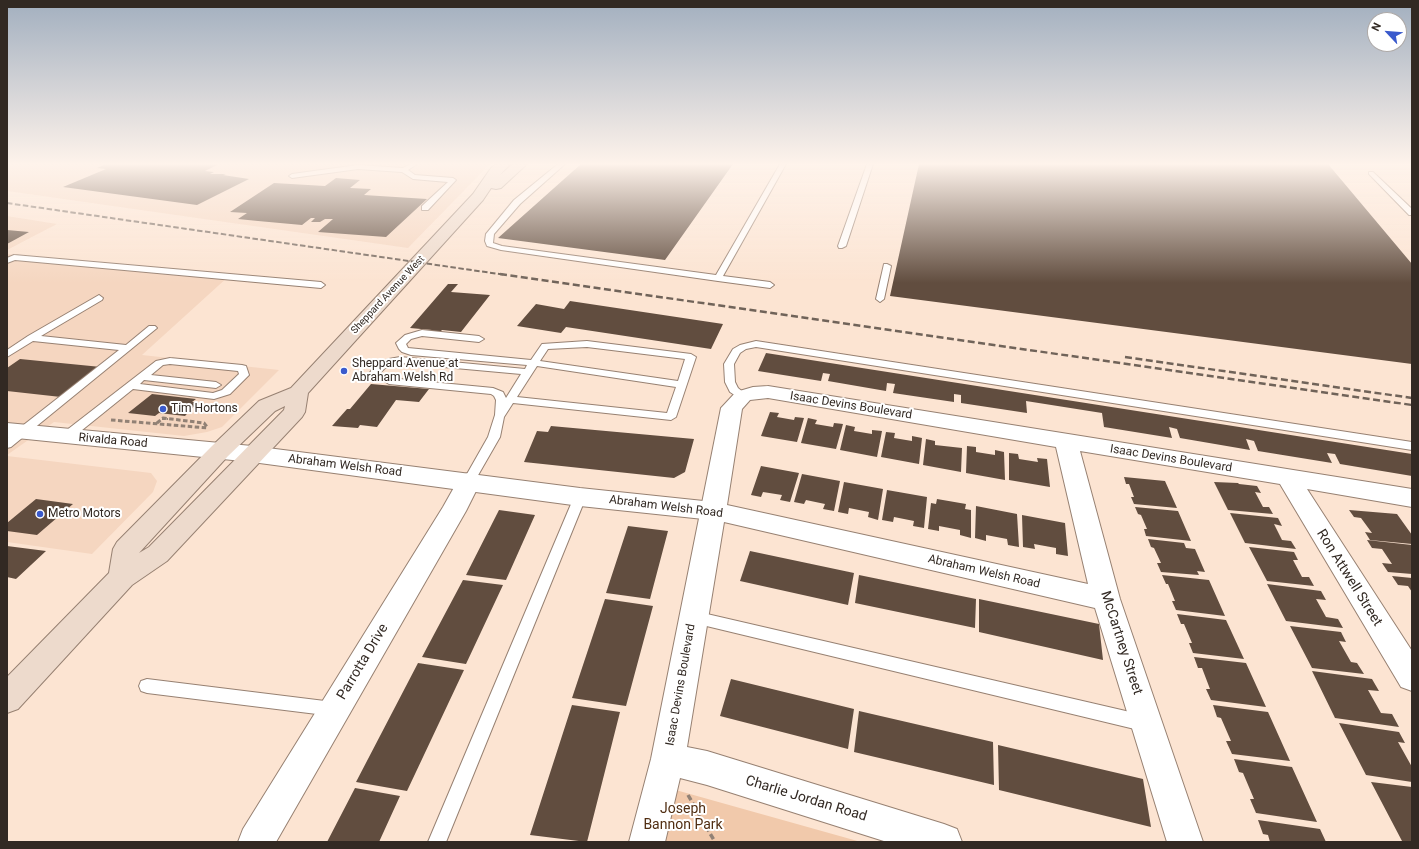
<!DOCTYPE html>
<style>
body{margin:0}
#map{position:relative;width:1419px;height:849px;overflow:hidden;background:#fce4d2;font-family:Roboto,sans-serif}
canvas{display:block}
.frame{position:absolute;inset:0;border:8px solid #322923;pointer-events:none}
.north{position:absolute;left:1367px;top:12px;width:40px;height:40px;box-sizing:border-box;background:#fff;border:1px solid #ada9a7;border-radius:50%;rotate:296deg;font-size:11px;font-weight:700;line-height:16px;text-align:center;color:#322923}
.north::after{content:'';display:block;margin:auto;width:14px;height:18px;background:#3a5acc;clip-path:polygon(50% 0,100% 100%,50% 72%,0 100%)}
</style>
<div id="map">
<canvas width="1419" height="849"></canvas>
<div class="frame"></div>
<div class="north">N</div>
</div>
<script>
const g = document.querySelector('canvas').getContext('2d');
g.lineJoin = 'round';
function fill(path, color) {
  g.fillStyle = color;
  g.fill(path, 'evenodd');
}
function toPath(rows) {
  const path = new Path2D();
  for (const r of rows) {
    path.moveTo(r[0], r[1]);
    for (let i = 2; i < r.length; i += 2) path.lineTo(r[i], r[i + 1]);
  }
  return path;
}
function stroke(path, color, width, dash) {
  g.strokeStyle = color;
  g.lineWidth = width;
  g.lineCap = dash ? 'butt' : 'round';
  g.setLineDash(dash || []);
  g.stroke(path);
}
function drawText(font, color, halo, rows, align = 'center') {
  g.font = font + ' Roboto,sans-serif';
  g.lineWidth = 4;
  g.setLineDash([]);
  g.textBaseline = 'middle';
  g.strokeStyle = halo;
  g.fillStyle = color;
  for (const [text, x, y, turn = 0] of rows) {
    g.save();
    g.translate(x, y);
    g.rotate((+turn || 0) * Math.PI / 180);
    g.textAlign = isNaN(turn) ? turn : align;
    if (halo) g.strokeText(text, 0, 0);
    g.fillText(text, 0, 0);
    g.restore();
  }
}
fill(toPath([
 [7,164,490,164,408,248,7,191],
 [7,216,57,224,7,250],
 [7,254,229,276,142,355,279,370,222,427,207,432,184,436,54,422,7,455],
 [7,456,151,473,157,481,153,492,92,554,7,542]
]), '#f5d6c0');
fill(toPath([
 [665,787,861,842,652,842]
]), '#f1c9ab');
fill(toPath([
 [106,164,219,164,205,171,214,172,210,174,226,174,223,175,249,179,197,205,63,187,106,169,97,168],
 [581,164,733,164,665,260,498,238],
 [919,164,1328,164,1412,264,1412,364,890,296],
 [336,178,360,180,350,188,371,189,364,195,427,199,386,237,318,232,333,219,325,219,320,222,311,222,315,218,311,218,302,225,258,221,238,219,247,213,230,212,274,183,325,186],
 [7,230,29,232,7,244],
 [448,284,458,284,451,292,490,295,461,332,442,330,439,333,430,332,432,330,410,328],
 [570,301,723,324,711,349,566,327,561,333,517,326,536,304,564,309],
 [766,353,1412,454,1412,476,1340,464,1335,454,1327,453,1332,463,1258,451,1254,441,1246,439,1250,450,1180,438,1177,429,1169,427,1172,438,1104,427,1102,413,1026,401,1027,413,961,403,961,395,954,394,954,402,893,393,895,384,887,383,886,391,828,381,830,374,823,373,821,381,758,371],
 [20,359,101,367,61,397,7,391,7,368],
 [371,384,429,389,419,402,396,400,377,427,360,425,358,428,332,426,347,409,350,409],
 [152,394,196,399,192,402,198,402,185,416,159,413,155,416,128,413],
 [770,412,779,413,777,417,794,420,795,417,804,418,797,442,761,436],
 [808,418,817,420,815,424,833,427,834,423,843,424,836,449,801,443],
 [846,425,855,427,854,431,872,434,872,430,882,431,877,457,840,450],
 [551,426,694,439,685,472,674,478,524,462,537,431,548,432],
 [886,432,895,433,894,438,912,441,912,436,922,438,919,464,881,457],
 [926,439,935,441,935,445,962,448,961,472,923,465],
 [967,446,976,447,976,452,995,455,995,450,1004,452,1005,480,966,473],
 [1009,453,1018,454,1019,459,1038,462,1037,458,1047,459,1050,487,1009,480],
 [761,466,799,473,790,502,780,500,782,495,763,492,761,497,751,495],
 [802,474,840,481,834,511,823,509,825,504,806,500,804,504,794,502],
 [1124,477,1165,481,1177,508,1134,504,1131,497,1134,497,1129,484,1126,484],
 [844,482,883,489,878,520,868,517,869,512,849,508,848,514,838,512],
 [1214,482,1238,483,1239,484,1257,486,1261,493,1255,492,1263,507,1269,507,1273,514,1228,510],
 [887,490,927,497,924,528,913,526,914,521,894,517,893,522,882,520],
 [36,499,73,504,37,535,7,531,7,523],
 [937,499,966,504,965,509,971,510,971,538,960,535,960,530,939,526,939,531,928,529,931,503,936,504],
 [976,506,1017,514,1019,547,1008,545,1007,539,986,535,986,541,975,538],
 [1135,507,1178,511,1191,541,1146,536,1144,529,1147,529,1141,515,1138,514],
 [499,510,535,515,506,580,466,575],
 [1349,510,1397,514,1412,535,1412,544,1370,540,1365,532,1372,533,1361,518,1354,517],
 [1230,513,1278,518,1282,526,1274,524,1282,540,1291,541,1296,549,1245,543],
 [1022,515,1065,523,1068,556,1056,554,1056,548,1034,544,1035,549,1023,547],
 [628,526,668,531,650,599,606,593],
 [1148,539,1184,543,1186,548,1195,549,1205,572,1197,571,1199,575,1161,572,1157,563,1161,563,1154,548,1151,547],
 [1367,540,1412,545,1412,574,1388,572,1382,563,1392,564,1382,549,1372,548],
 [7,546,46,551,16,579,7,577],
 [1249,547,1294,552,1298,560,1293,560,1302,577,1309,577,1314,586,1267,581],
 [750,551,854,573,848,605,740,581],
 [859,575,976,599,975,628,855,603],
 [1162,575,1209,580,1225,616,1176,610,1172,601,1175,601,1168,584,1166,584],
 [1392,576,1412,578,1412,592,1408,586,1398,585],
 [463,580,503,585,466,664,422,657],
 [1267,584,1321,591,1326,600,1316,599,1326,617,1338,619,1343,628,1286,621],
 [605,599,653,606,626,706,572,698],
 [979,599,1099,624,1103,660,979,632],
 [1177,614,1226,620,1244,659,1193,653,1189,643,1192,643,1184,624,1181,624],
 [1290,626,1341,632,1346,642,1339,641,1351,662,1357,663,1364,674,1312,668],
 [1194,657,1246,663,1266,707,1211,700,1206,689,1210,689,1202,668,1198,668],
 [418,663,464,670,407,791,356,782],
 [1312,671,1372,679,1379,691,1368,690,1381,713,1392,714,1399,727,1335,718],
 [731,679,854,709,848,749,720,716],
 [572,705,620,712,587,842,530,835],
 [1213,705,1268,712,1290,761,1232,754,1226,741,1231,741,1221,718,1217,717],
 [859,711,993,742,994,785,854,752],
 [1339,723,1399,732,1405,743,1398,742,1412,767,1412,782,1366,775],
 [998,745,1143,779,1151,827,999,790],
 [1234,759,1292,767,1317,822,1256,813,1250,799,1254,799,1243,773,1239,772],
 [1371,782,1412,787,1412,842,1402,841],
 [355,788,400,796,379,842,327,842],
 [1258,820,1320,829,1326,842,1270,842,1268,835,1263,834]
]), '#614d3f');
const service = toPath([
 [410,164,417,164,408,170,415,175,453,178,456,180,428,210,422,210,422,206,448,182,413,179,402,172,358,169,292,178,289,176,292,174,358,165,403,168,410,164],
 [558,164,565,164,520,204,494,234,493,243,502,246,716,275,780,164,786,164,723,276,770,282,774,285,770,288,718,281,501,250,487,246,485,241,486,234,514,200,558,164],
 [867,164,873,164,846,246,842,248,839,248,838,246,867,164],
 [1369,172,1373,172,1412,209,1412,215,1409,215,1369,174,1369,172],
 [14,255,321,282,325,285,321,288,15,260,7,263,7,258,14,255],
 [884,264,887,264,891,266,884,299,880,302,876,299,884,264],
 [99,295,103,298,102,300,41,336,126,345,149,326,155,326,157,328,11,447,7,448,7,438,119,350,33,341,7,357,7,350,28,336,99,295],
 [422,330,479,336,484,339,479,342,422,336,411,339,406,344,408,348,531,360,542,344,587,341,691,354,696,357,676,417,671,420,513,403,504,417,500,437,473,484,469,485,465,484,463,481,488,437,495,415,496,400,494,396,491,394,389,384,384,381,389,378,493,388,503,392,506,398,521,374,400,363,385,368,378,375,382,380,381,382,373,382,368,375,377,364,389,359,400,357,525,369,527,365,411,355,402,352,399,349,396,343,405,335,422,330],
 [587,347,685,359,678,381,540,361,548,349,587,347],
 [537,366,676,387,667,413,517,397,537,366],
 [756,341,1412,442,1412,450,756,347,746,349,740,353,734,364,735,382,738,388,748,396,747,398,739,398,730,392,725,382,724,364,733,349,740,345,756,341],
 [170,358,242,365,246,366,249,375,230,394,214,399,133,389,71,439,63,439,61,436,63,433,156,361,170,358],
 [170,364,238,371,239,374,222,390,213,393,140,384,144,380,216,388,221,385,216,382,151,375,163,365,170,364],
 [580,493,584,494,586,497,446,842,428,842,574,497,576,494,580,493],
 [694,611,1143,715,1149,718,1151,723,1149,728,1143,731,694,623,689,621,687,617,689,613,694,611],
 [147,679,333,702,339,704,341,709,339,714,333,716,147,693,141,691,139,686,141,681,147,679]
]);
const minor = toPath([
 [768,386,1412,489,1412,507,1307,489,1412,651,1412,691,1401,687,1280,484,1080,451,1120,599,1203,842,1167,842,1095,608,724,522,687,747,707,751,944,824,957,829,962,842,887,842,707,785,680,778,665,842,629,842,651,759,721,408,736,392,753,387,768,386],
 [768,398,1056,447,1088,584,727,505,742,409,750,400,768,398],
 [469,473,477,475,481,481,466,511,276,842,238,842,243,829,443,507,461,475,469,473]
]);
const tertiary = toPath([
 [7,423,252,446,580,488,713,502,722,505,726,511,722,517,713,520,580,506,252,462,7,437,7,423]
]);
const secondary = toPath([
 [496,164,510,164,500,175,513,164,527,164,501,188,496,189,491,188,483,200,308,393,305,412,302,417,167,561,132,585,18,709,7,713,7,677,109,573,113,549,117,542,212,446,259,401,291,388,473,194,491,168,496,164],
 [285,406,284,410,149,547,139,553,228,456,275,411,285,406]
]);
stroke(service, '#978172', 2);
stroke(minor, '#978172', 2);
stroke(tertiary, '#978172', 2);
stroke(secondary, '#978172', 2);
stroke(toPath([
 [162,419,168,419]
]), '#918175', 2, [3.5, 1.5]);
stroke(toPath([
 [111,420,208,428],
 [157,423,163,418,204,423,208,428]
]), '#918175', 3, [4.5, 2.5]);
stroke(toPath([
 [688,795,715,842]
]), '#918175', 3.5, [6, 3]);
fill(service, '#fff');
fill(minor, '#fff');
fill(tertiary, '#fff');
fill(secondary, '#eddacc');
stroke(toPath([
 [7,203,506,275]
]), '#706359', 2, [5.5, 2.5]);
stroke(toPath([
 [500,274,1412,405],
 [1125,357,1412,398]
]), '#706359', 2.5, [7, 3.5]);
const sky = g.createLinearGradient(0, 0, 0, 283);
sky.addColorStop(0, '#a2afbf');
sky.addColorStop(0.58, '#fef3eb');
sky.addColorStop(1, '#fef3eb00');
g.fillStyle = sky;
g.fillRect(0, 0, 1419, 283);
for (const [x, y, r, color] of [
 [344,371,4,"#3a5acc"],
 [163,409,4,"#3a5acc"],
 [40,514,4,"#3a5acc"]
]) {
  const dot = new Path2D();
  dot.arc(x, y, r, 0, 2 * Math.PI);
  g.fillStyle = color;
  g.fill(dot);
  stroke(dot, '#fff', 1.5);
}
drawText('10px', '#322923', '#fff', [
 ["Sheppard Avenue West",388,295,-47]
]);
drawText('12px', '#322923', '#fff', [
 ["Sheppard Avenue at",352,364],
 ["Abraham Welsh Rd",352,378],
 ["Tim Hortons",171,409],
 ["Metro Motors",48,514]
], 'left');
drawText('12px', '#322923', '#fff', [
 ["Isaac Devins Boulevard",851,406,9],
 ["Rivalda Road",113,441,5],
 ["Isaac Devins Boulevard",1171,459,9],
 ["Abraham Welsh Road",345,466,7],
 ["Abraham Welsh Road",666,507,7],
 ["Abraham Welsh Road",984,572,13],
 ["Isaac Devins Boulevard",681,685,-80]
]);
drawText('14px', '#322923', '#fff', [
 ["Ron Attwell Street",1349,578,58],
 ["McCartney Street",1121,643,72],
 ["Parrotta Drive",363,662,-59],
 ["Charlie Jordan Road",806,799,17]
]);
drawText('14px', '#502d11', '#fff', [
 ["Joseph",683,809],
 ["Bannon Park",683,825]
]);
</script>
